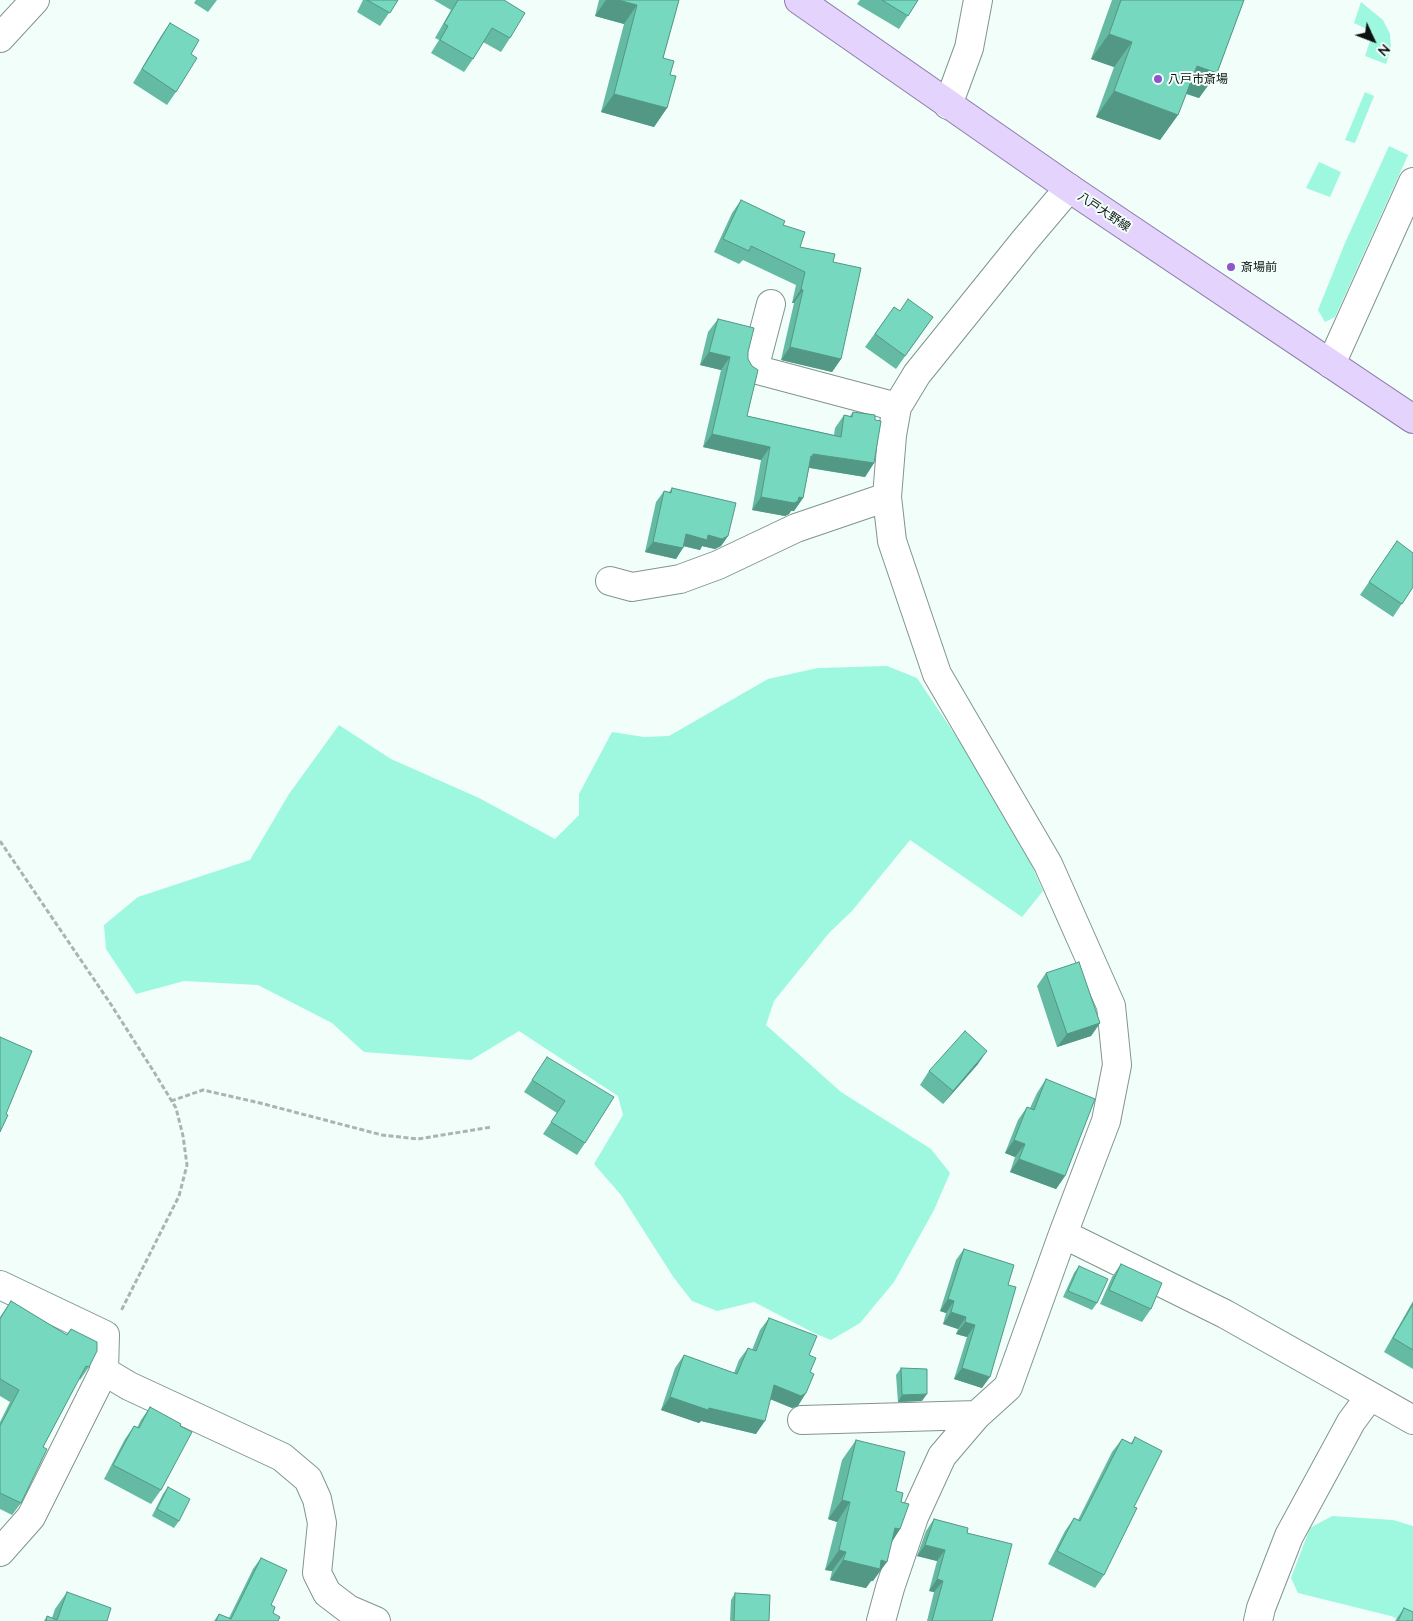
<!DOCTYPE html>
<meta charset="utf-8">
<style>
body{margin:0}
#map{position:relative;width:1413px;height:1621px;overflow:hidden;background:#f1fefa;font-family:Quicksand,sans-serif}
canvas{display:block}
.north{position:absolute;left:1348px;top:15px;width:50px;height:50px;-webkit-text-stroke:4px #f1fefa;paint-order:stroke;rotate:133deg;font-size:14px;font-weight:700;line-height:20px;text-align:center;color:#0b1210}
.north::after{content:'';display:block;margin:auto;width:18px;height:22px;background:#0b1210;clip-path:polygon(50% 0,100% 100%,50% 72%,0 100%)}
</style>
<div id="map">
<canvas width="1413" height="1621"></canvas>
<div class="north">N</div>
</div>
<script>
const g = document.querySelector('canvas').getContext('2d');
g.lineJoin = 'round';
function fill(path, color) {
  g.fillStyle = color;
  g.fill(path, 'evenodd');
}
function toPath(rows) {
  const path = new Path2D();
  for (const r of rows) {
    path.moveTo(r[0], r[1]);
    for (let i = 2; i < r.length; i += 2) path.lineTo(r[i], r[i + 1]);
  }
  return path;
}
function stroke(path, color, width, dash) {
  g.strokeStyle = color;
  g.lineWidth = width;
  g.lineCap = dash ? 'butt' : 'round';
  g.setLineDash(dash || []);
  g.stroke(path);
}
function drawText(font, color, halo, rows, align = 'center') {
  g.font = font + ' Quicksand,"Noto Sans JP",sans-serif';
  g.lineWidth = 4;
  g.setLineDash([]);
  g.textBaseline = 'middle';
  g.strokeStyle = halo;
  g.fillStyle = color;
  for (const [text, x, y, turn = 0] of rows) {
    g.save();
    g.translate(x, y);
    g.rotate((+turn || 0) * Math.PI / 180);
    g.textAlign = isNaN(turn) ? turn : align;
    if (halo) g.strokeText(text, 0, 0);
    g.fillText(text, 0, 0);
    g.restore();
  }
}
fill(toPath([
 [1361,2,1383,20,1390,34,1391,48,1386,64,1365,56,1373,32,1354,23],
 [1365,92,1374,96,1355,143,1345,140],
 [1389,146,1408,155,1335,317,1325,322,1318,310,1345,243],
 [1319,162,1341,172,1330,197,1306,188],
 [887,666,917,678,964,748,1030,861,1043,891,1022,917,910,840,852,911,829,933,774,1001,766,1025,841,1092,931,1149,950,1173,934,1210,894,1282,860,1323,831,1340,814,1333,754,1302,717,1311,692,1301,674,1278,621,1195,594,1164,623,1115,618,1096,519,1031,471,1060,364,1052,332,1023,258,985,184,981,136,994,106,949,104,925,138,897,250,860,289,794,339,725,391,759,479,798,555,839,579,815,579,794,612,732,644,737,669,736,768,679,818,668],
 [1332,1516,1393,1520,1413,1526,1413,1621,1402,1621,1391,1616,1298,1593,1291,1578,1310,1528]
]), '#9df8df');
const minor = toPath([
 [0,38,35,0],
 [948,105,969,48,978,0],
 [771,304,754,369,897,407],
 [1331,364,1413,182],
 [610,581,632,587,680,579,718,565,796,528,887,497],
 [1063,1234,1225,1314,1413,1420],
 [0,1285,105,1335,104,1371,129,1386,282,1457,308,1479,317,1499,322,1523,317,1573,327,1593,348,1609,376,1621],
 [802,1420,977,1415],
 [0,1552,31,1517,104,1371],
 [881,1621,890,1588,914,1517,942,1456,977,1415,1008,1387,1063,1234,1106,1121,1117,1065,1111,1006,1048,864,937,674,892,541,887,497,892,435,897,407,917,374,1025,240,1069,188],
 [1258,1621,1261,1608,1289,1536,1351,1422,1370,1396]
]);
const major = toPath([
 [799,0,1069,188,1413,419]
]);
stroke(minor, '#80958e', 30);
stroke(major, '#8c7da9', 30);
stroke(toPath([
 [0,841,110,1003,154,1072,176,1108,183,1136,187,1165,179,1196,121,1311],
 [171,1101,203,1090,260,1103,382,1135,418,1139,492,1127]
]), '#aab5b2', 3, [5, 2.5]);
stroke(minor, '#fff', 28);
stroke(major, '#e4d3fd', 28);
fill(toPath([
 [196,0,217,0,208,12,194,3],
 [363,0,398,0,380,26,357,12],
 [434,0,504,0,510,38,501,52,483,42,473,59,464,72,431,53,439,40,435,38,451,10],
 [599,0,679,0,663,58,670,75,667,108,654,127,601,112,624,24,595,16],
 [860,0,918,0,899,29,857,4],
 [1112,0,1244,0,1217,73,1199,98,1186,94,1178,115,1160,140,1096,117,1114,67,1091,59],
 [170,23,191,54,176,92,167,105,133,83,161,36],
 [741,200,783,225,800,247,833,262,841,359,832,372,781,360,794,303,792,303,796,285,743,260,739,264,714,252,732,213],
 [894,307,900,311,933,317,896,369,865,347],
 [718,319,748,352,747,416,834,435,835,428,844,415,850,416,853,412,874,463,865,477,809,468,803,498,794,511,791,511,789,514,785,516,752,510,761,460,703,447,721,370,700,365,708,332],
 [672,488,728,536,721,546,715,549,702,546,700,550,683,546,676,559,645,552,656,502,664,491,669,492],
 [1397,541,1413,587,1393,617,1360,595],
 [1046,973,1100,1023,1091,1036,1057,1047,1037,986],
 [547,1057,585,1143,577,1155,543,1134,557,1113,524,1092],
 [978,1064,943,1104,920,1085,929,1071],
 [1046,1079,1065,1176,1056,1189,1010,1172,1015,1157,1005,1153,1018,1120,1027,1107,1030,1108,1037,1093],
 [964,1249,1008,1285,982,1388,954,1379,967,1337,956,1334,958,1329,943,1324,946,1313,940,1311,956,1260],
 [1121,1264,1151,1309,1142,1322,1100,1304,1112,1277],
 [1079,1266,1097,1303,1092,1310,1063,1297,1074,1273],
 [11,1301,66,1335,71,1329,89,1367,80,1380,79,1379,43,1447,21,1503,12,1515,0,1509,0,1422,10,1402,0,1396,0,1317],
 [1413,1301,1413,1369,1384,1352],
 [769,1318,809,1355,798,1406,792,1408,770,1399,756,1434,701,1421,699,1423,661,1410,675,1368,684,1355,734,1373,739,1360,748,1348,752,1350,760,1330],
 [901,1368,922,1401,898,1402,896,1375],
 [150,1407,180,1426,161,1490,151,1504,104,1479,125,1439,134,1426,137,1428,141,1420],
 [1135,1437,1134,1507,1104,1575,1095,1588,1048,1564,1065,1531,1074,1518,1078,1520,1112,1452,1122,1439,1131,1443],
 [856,1440,896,1491,901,1502,900,1529,892,1542,873,1581,871,1581,866,1588,830,1580,832,1571,825,1570,837,1522,828,1519,842,1460],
 [168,1487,179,1521,174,1528,152,1516,163,1494],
 [934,1519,967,1533,992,1621,927,1621,934,1592,929,1591,937,1561,917,1556,926,1531],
 [261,1558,273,1613,278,1621,214,1621,219,1614,229,1618,253,1569],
 [67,1592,107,1621,44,1621,47,1616,52,1618,55,1609],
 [735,1593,769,1621,730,1621,731,1600],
 [1404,1608,1413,1621,1395,1621]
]), '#65baa3');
fill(toPath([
 [606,0,618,0,637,5,624,24,595,16],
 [1109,34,1132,42,1114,67,1091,59],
 [1197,66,1217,73,1199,98,1179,91],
 [1114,91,1178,115,1160,140,1096,117],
 [614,94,667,108,654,127,601,112],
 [801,289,803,290,794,303,792,303],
 [790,347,841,359,832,372,781,360],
 [709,352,730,357,721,370,700,365],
 [712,434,770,447,761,460,703,447],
 [813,454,874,463,865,477,805,467,811,456],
 [761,497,799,497,803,498,794,511,791,511,789,514,785,516,752,510],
 [686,534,708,535,728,536,721,546,715,549,702,546,700,550,679,545],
 [653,542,683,548,676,559,645,552],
 [1100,1023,1091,1036,1057,1047,1067,1034],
 [987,1051,978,1064,943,1104,953,1091],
 [1014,1140,1025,1144,1015,1157,1005,1153],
 [1019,1159,1065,1176,1056,1189,1010,1172],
 [948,1299,954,1301,946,1313,940,1311],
 [951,1312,966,1317,958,1329,943,1324],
 [965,1322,975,1325,967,1337,956,1334],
 [962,1368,990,1377,982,1388,954,1379],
 [774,1385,806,1393,798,1406,792,1408,765,1397],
 [927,1394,922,1401,898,1402,902,1395],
 [670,1397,709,1408,765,1421,756,1434,701,1421,699,1423,661,1410],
 [842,1500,850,1502,837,1522,828,1519],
 [895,1528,900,1529,887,1549],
 [925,1545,945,1550,937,1561,917,1556],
 [839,1550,846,1552,832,1571,825,1570],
 [843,1560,881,1560,887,1562,873,1581,871,1581,866,1588,830,1580],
 [937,1579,943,1581,934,1592,929,1591]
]), '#539785');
const building = toPath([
 [367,0,398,0,390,13,367,0],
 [458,0,504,0,525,13,510,38,492,28,473,59,440,40,448,26,444,24,458,0],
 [618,0,679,0,663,58,674,61,670,75,676,76,667,108,614,94,637,5,618,0],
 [882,0,918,0,908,16,882,0],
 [1121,0,1244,0,1217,73,1197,66,1178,115,1114,91,1132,42,1109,34,1121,0],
 [170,23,199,40,191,54,197,58,176,92,142,69,170,23],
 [741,200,785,221,783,225,805,232,800,247,835,254,833,262,861,268,841,359,790,347,803,290,801,289,805,272,751,246,749,251,723,239,741,200],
 [908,299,933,317,905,356,875,334,894,307,900,311,908,299],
 [718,319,754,328,748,352,748,359,752,366,758,370,747,416,841,437,844,415,852,417,853,412,875,415,875,420,881,421,874,463,813,454,813,456,811,456,803,498,799,497,798,501,794,503,761,497,770,447,712,434,730,357,709,352,718,319],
 [672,488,736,503,728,536,722,539,708,535,707,540,686,534,683,548,653,542,664,491,671,493,672,488],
 [1397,541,1413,553,1413,587,1402,604,1369,582,1397,541],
 [1079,962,1100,1023,1067,1034,1046,973,1079,962],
 [965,1031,987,1051,953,1091,929,1071,965,1031],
 [0,1037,32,1051,6,1114,8,1115,0,1132,0,1037],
 [547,1057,614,1097,585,1143,551,1122,565,1101,532,1080,547,1057],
 [1046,1079,1095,1099,1065,1176,1019,1159,1025,1144,1014,1140,1027,1107,1034,1110,1046,1079],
 [964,1249,1014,1265,1008,1285,1016,1287,990,1377,962,1368,975,1325,965,1322,966,1317,951,1312,954,1301,948,1299,964,1249],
 [1121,1264,1162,1283,1151,1309,1109,1290,1121,1264],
 [1079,1266,1108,1279,1097,1303,1068,1291,1079,1266],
 [11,1301,67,1335,71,1329,97,1342,97,1351,89,1367,86,1366,43,1447,47,1449,21,1503,0,1493,0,1426,19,1390,0,1379,0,1319,11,1301],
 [1413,1304,1413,1350,1393,1338,1413,1304],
 [769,1318,817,1336,809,1355,816,1358,810,1372,814,1374,806,1393,801,1396,774,1385,765,1421,709,1408,708,1410,670,1397,684,1355,737,1374,748,1348,756,1351,769,1318],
 [901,1368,927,1369,927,1394,902,1395,901,1368],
 [150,1407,181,1424,180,1426,192,1432,161,1490,113,1465,134,1426,139,1428,150,1407],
 [1135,1437,1162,1451,1134,1507,1137,1508,1104,1575,1057,1551,1074,1518,1080,1521,1122,1439,1132,1444,1135,1437],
 [856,1440,905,1452,896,1491,903,1493,901,1502,909,1504,900,1529,895,1528,887,1562,881,1560,880,1569,843,1560,846,1552,839,1550,850,1502,842,1500,856,1440],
 [168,1487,190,1499,179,1521,157,1509,168,1487],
 [934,1519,968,1528,967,1533,1012,1544,992,1621,932,1621,943,1581,937,1579,945,1550,925,1545,934,1519],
 [261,1558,287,1570,271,1605,275,1607,273,1613,280,1617,278,1621,216,1621,219,1614,231,1619,261,1558],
 [67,1592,111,1608,107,1621,46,1621,47,1616,57,1620,67,1592],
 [735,1593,770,1595,769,1621,734,1621,735,1593],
 [1404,1608,1413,1612,1413,1621,1398,1621,1404,1608]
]);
fill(building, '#76d8be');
stroke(building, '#539785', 1);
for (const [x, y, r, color] of [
 [1158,79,5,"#8e55cd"],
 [1231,267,5,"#8e55cd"]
]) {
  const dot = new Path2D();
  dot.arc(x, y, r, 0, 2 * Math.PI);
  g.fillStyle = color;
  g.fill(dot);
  stroke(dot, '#f1fefa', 2);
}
drawText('12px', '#0b1210', '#f1fefa', [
 ["八戸市斎場",1168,79],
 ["斎場前",1241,267]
], 'left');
drawText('12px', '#0b1210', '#f1fefa', [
 ["八戸大野線",1104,212,34]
]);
</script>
